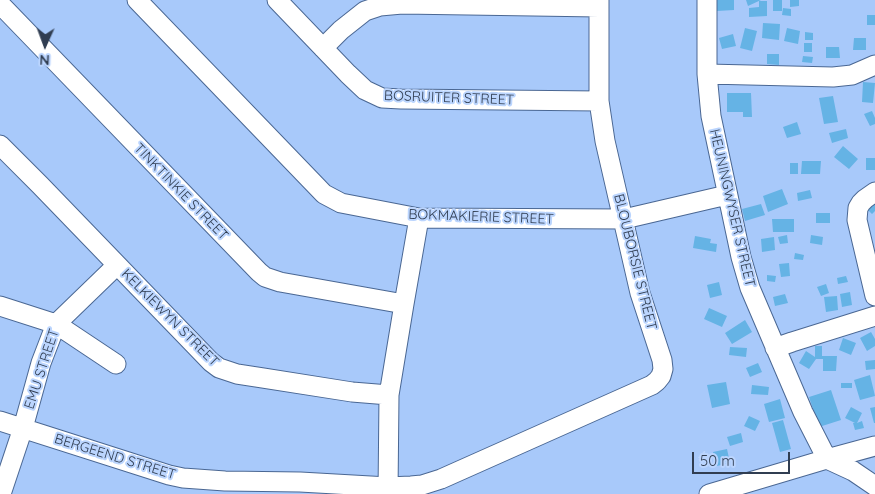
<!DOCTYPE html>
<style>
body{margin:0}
#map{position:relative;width:875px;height:494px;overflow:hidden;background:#a8c9fa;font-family:Quicksand,sans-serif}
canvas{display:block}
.north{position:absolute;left:20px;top:20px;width:50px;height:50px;-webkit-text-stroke:4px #bbd5fe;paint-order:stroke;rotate:182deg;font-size:14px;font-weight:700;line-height:20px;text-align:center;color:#303d51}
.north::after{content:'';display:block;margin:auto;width:18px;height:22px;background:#303d51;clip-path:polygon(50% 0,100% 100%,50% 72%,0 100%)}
.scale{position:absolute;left:692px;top:452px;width:98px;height:22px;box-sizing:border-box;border:2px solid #303d51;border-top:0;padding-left:6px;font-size:15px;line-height:18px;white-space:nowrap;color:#303d51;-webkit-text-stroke:4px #bbd5fe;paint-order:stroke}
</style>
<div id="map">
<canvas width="875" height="494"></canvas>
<div class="north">N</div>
<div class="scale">50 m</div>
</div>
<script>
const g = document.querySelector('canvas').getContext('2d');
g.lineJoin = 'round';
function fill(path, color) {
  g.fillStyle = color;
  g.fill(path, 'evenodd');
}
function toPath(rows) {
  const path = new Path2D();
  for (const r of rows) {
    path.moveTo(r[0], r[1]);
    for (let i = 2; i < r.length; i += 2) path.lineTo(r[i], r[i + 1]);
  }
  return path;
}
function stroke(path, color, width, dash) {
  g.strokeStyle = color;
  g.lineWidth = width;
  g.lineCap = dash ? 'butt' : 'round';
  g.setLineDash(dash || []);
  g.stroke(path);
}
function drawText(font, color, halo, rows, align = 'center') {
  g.font = font + ' Quicksand,sans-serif';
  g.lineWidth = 4;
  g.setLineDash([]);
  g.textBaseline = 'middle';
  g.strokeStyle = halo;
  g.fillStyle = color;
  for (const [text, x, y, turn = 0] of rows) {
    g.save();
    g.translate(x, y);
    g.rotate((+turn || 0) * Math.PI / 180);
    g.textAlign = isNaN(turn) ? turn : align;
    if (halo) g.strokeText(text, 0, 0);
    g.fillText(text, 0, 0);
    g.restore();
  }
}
fill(toPath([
 [717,0,734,0,734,10,717,11],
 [746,0,761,0,748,6],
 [773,0,782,0,782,11,773,11],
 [790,0,799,0,799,6,790,7],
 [759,1,767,1,767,16,749,17,749,8,759,7],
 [783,8,791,9,791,16,782,15],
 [867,15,875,15,875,25,867,25],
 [763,23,780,24,779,40,762,38],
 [745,28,757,31,752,51,740,48],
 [787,28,800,31,798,44,784,41],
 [805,32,813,33,813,40,805,40],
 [733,34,736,46,722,49,719,38],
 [854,38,866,38,866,50,853,50],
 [804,43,812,43,812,52,804,52],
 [826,47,839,47,840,58,826,58],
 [767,54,779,54,779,65,767,64],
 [803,56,813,57,812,63,802,62],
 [863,82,875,83,873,103,862,102],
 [727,93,751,93,752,117,743,117,743,112,727,112],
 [833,96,838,122,824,124,819,98],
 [872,111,875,118,875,124,870,126,864,114],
 [797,122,801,134,787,138,783,127],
 [846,129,848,138,832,143,829,133],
 [843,146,858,159,849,169,834,157],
 [866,158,875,158,875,170,866,170],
 [802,161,821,161,820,174,801,174],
 [790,163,798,163,798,174,790,174],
 [782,189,788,204,768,212,763,196],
 [810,190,812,198,798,201,797,193],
 [875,201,875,211,872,214,867,209],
 [761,204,765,215,745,221,742,209],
 [816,213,830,213,830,223,816,223],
 [772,219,794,219,794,232,773,232],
 [787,235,788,243,780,244,778,237],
 [811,235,823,237,822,245,810,243],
 [695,236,711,239,710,243,717,244,716,252,693,248],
 [774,237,775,250,762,252,761,239],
 [795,253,804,255,803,260,794,259],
 [789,263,790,276,781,277,779,264],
 [767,275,776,276,775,282,767,281],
 [846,276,848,282,838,284,837,278],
 [719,282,722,295,710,298,707,285],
 [826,284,829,293,821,296,817,287],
 [850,292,852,305,842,307,840,294],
 [785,294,788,303,775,306,773,297],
 [837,296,838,310,826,312,824,297],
 [709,308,727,316,722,327,704,319],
 [745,320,752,332,732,344,725,333],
 [871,332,875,339,875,346,867,351,860,338],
 [843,338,856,343,851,355,839,350],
 [815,346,822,346,822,356,837,356,836,371,823,371,823,359,816,359,809,369,799,363,806,351,815,357],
 [730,347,747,348,746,357,729,355],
 [875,360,875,369,866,370,865,361],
 [758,363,762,372,750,377,746,368],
 [870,375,875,396,860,400,854,380],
 [726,382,730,404,712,408,707,385],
 [841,383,852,383,852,388,841,388],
 [752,385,769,387,768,395,751,394],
 [831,390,841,420,819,427,809,397],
 [780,399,785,418,769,422,764,404],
 [851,407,862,413,857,423,862,421,864,428,855,430,853,423,855,423,845,418],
 [875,407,875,423,874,423,870,408],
 [749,416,760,421,755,431,744,426],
 [783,420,791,449,780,452,772,423],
 [741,433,743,442,730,446,727,437],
 [727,449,730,463,717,466,713,452]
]), '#65b3e5');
const minor = toPath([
 [137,0,324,194,341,203,419,218,624,219,727,195],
 [277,0,348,74,365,90,382,98,401,99,599,101],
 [707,0,707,74,711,116,741,257,750,288,803,412,827,459,853,471,875,486],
 [0,4,259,272,265,277,280,282,404,304],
 [323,48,341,30,365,11,380,6,402,4,599,7],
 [707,74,833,77,852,75,875,65],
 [0,145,40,185,183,333,211,362,219,368,237,374,263,378,352,392,389,395],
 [875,192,865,199,861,203,858,208,857,220,875,296],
 [0,306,56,324,116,364],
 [775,348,792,342,875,316],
 [0,421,169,475,183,478,225,481,300,482,388,487,411,486,422,485,441,479,652,385,657,381,661,376,663,369,662,360,640,293,605,141,599,101,599,0],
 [1,494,23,428,41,363,56,324,117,265],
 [388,494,389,395,404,304,419,218],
 [709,494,827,459,875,446]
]);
stroke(minor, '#4a6793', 21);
stroke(minor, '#fff', 19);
drawText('14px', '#303d51', '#bbd5fe', [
 ["BOSRUITER STREET",449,98,2],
 ["TINKTINKIE STREET",181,192,46],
 ["HEUNINGWYSER STREET",732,208,77],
 ["BOKMAKIERIE STREET",481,217,2],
 ["BLOUBORSIE STREET",635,262,76],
 ["KELKIEWYN STREET",170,318,45],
 ["EMU STREET",42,369,-72],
 ["BERGEEND STREET",115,457,17]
]);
</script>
